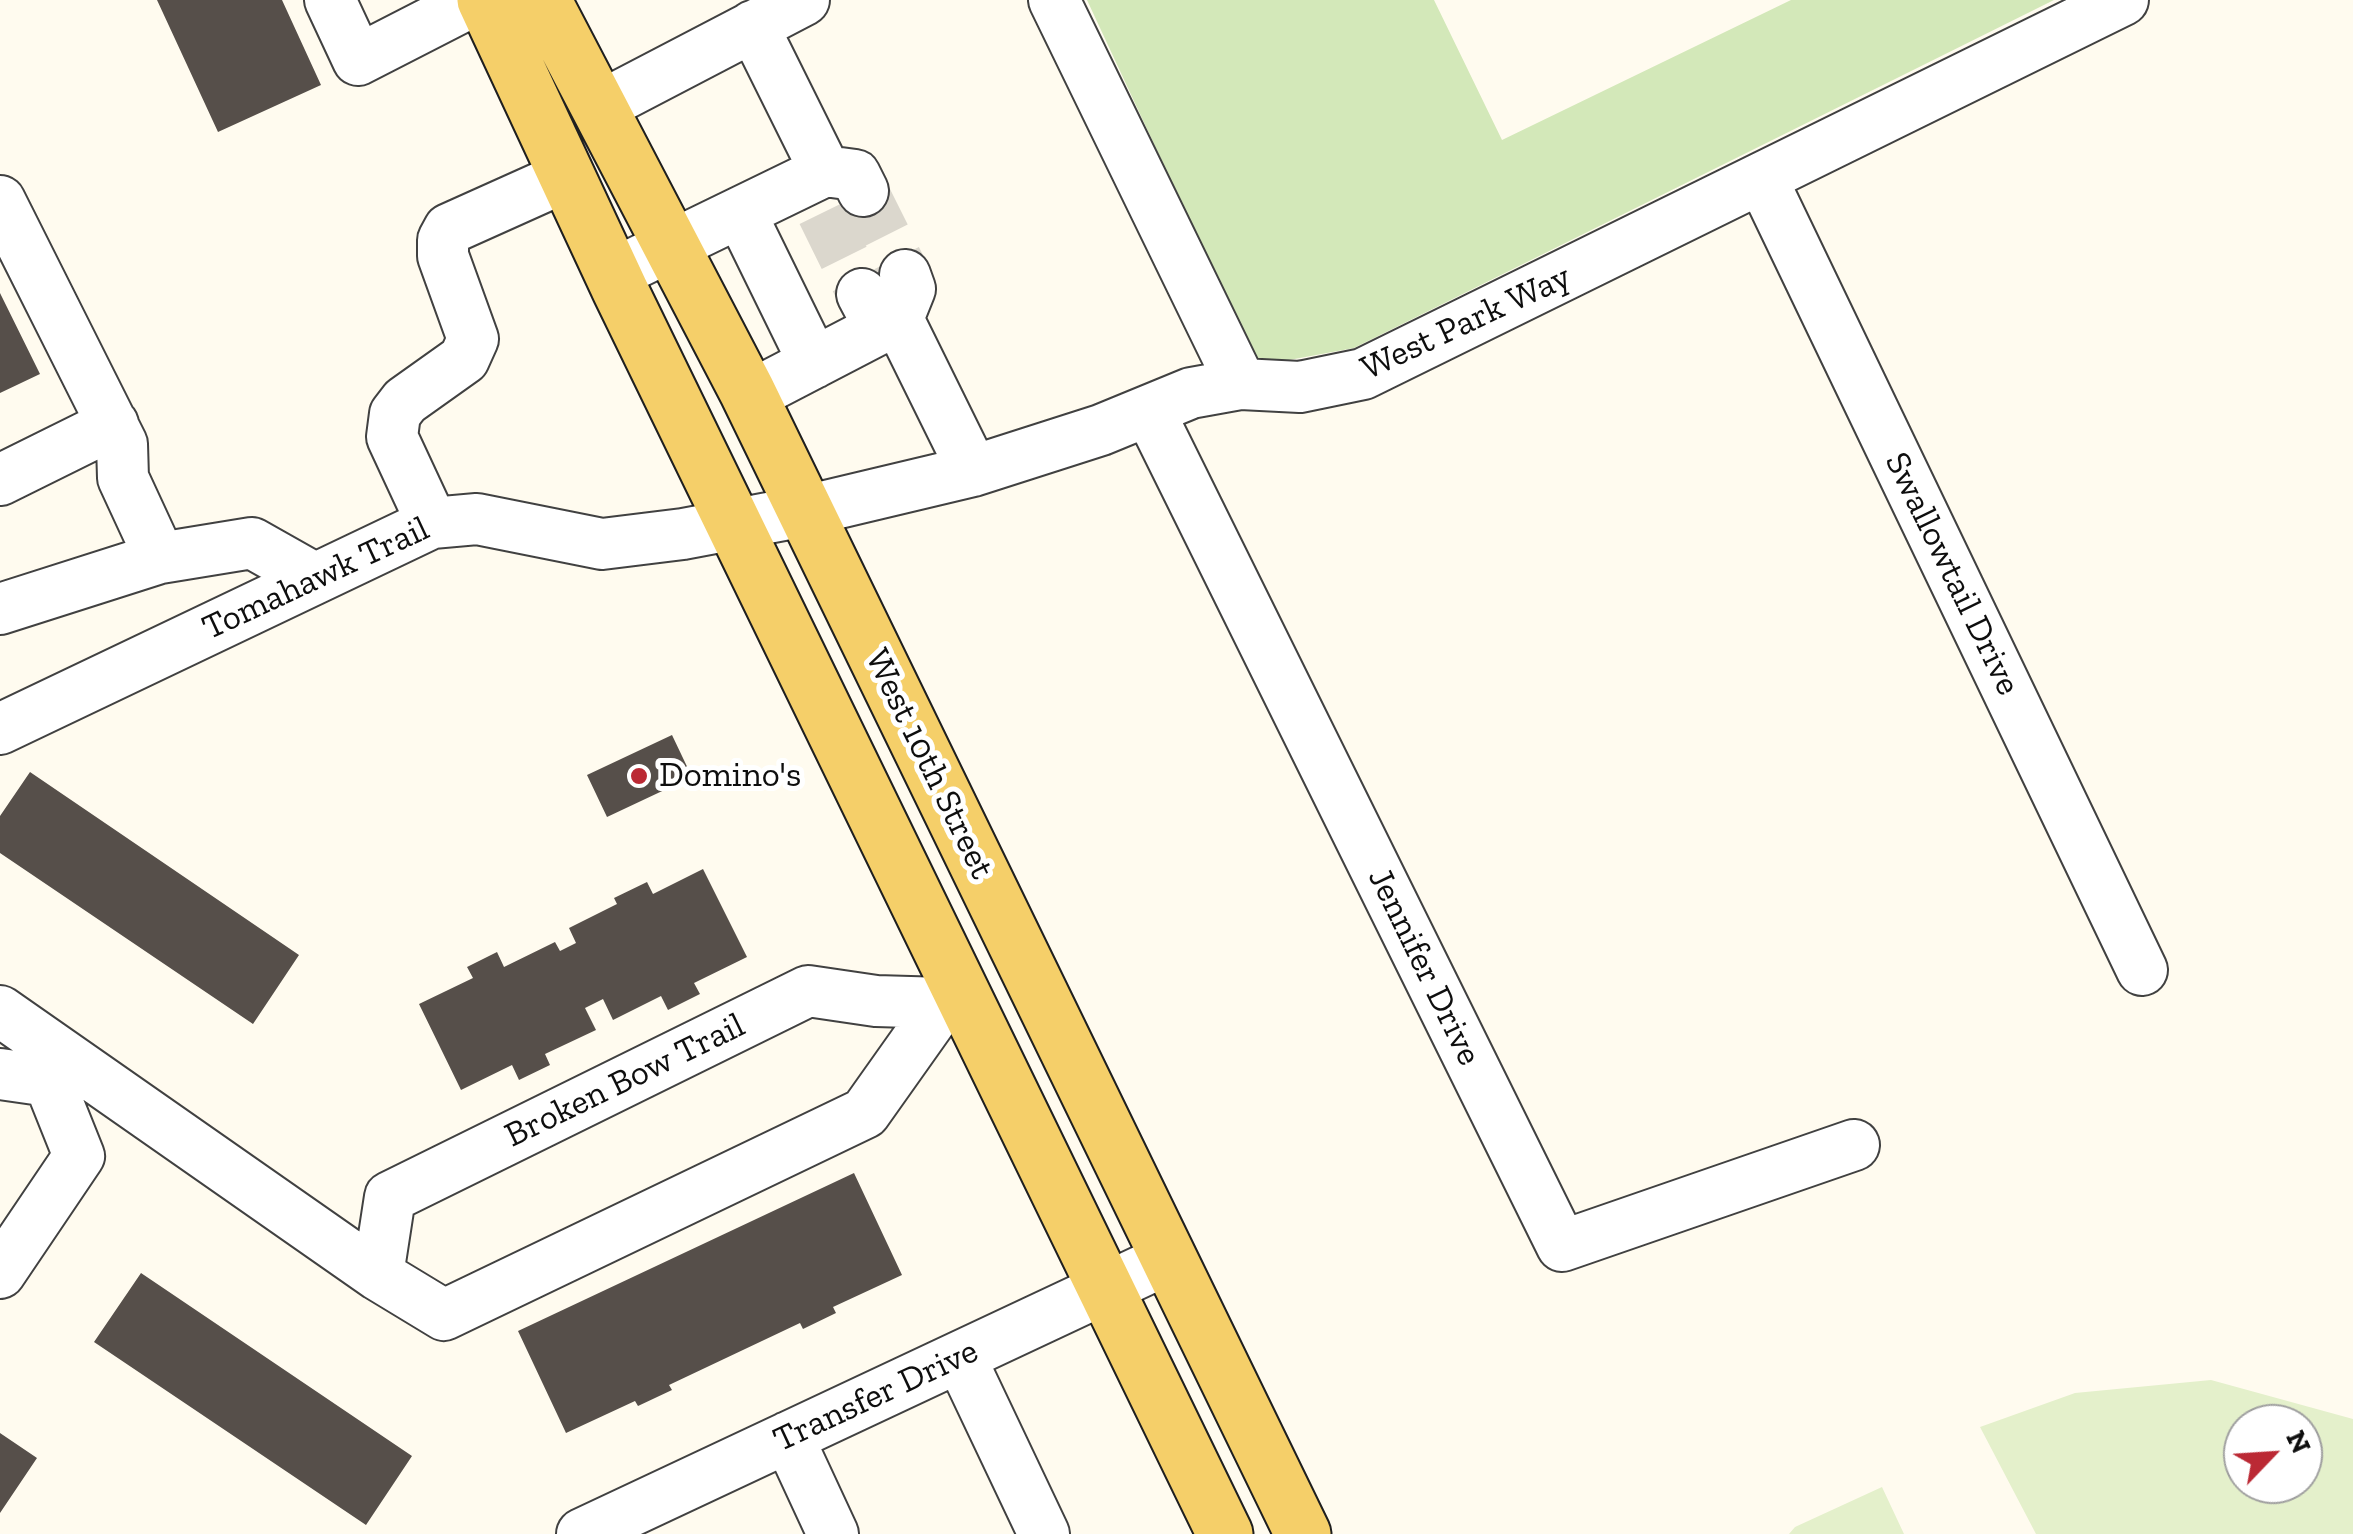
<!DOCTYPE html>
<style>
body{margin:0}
#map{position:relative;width:2353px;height:1534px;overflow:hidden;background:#fffbef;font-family:"Zilla Slab",serif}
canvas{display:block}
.north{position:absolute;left:2223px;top:1404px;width:100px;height:100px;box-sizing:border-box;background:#fff;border:2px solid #9f9f9f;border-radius:50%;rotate:65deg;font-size:28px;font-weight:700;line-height:40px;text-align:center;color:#0e0e0e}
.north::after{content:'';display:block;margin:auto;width:35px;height:45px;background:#bb2934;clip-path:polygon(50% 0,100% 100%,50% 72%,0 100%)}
</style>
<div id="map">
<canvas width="2353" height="1534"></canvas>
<div class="north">N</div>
</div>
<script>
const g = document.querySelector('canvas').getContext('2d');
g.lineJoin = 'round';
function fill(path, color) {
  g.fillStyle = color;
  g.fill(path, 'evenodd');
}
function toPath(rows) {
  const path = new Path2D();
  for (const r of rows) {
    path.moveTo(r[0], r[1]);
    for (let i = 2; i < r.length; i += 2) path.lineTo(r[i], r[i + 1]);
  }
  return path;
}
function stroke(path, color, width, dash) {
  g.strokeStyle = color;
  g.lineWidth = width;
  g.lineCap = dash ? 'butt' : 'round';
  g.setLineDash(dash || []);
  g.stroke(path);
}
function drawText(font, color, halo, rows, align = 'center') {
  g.font = font + ' "Zilla Slab",serif';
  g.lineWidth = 10;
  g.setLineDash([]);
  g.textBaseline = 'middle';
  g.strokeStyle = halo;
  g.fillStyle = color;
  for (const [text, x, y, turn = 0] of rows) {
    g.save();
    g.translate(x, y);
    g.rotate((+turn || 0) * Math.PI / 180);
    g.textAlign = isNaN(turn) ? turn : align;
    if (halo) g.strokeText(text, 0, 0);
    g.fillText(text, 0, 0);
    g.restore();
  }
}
fill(toPath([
 [1087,0,1434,0,1502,140,1791,0,2054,0,1354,348,1262,365,1247,344]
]), '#d3e8b9');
fill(toPath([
 [2211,1380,2353,1419,2353,1534,2036,1534,1980,1427,2075,1393],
 [2303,1424,2303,1484,2243,1484,2243,1424],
 [1882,1487,1904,1534,1789,1534,1795,1527]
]), '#e4f0cb');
fill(toPath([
 [157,0,282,0,321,85,218,132],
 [0,293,40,374,0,393],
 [672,735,692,777,607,817,587,775],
 [30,772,299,955,253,1024,0,853,0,816],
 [703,869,747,957,694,983,700,994,668,1010,661,996,613,1020,603,999,585,1008,596,1030,545,1054,550,1065,519,1080,512,1065,461,1090,419,1004,473,978,467,967,497,952,504,967,555,942,560,951,576,943,569,928,617,904,614,898,647,882,653,894],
 [854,1173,902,1275,833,1307,836,1313,803,1329,800,1323,669,1385,672,1390,638,1406,635,1401,566,1433,518,1331],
 [141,1273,412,1456,366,1525,94,1342],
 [0,1433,37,1458,0,1513]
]), '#564f4a');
stroke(toPath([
 [863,191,905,275],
 [822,213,862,294]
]), '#dbd7cd', 50, [50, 25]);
const minor = toPath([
 [330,0,358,60,475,0],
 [1054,0,1241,384],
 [753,26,825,171],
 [599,107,804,0],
 [1762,179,2142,970],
 [0,201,122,444,123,478,160,558],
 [741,214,814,363],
 [613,274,825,171,855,175,863,191],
 [862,294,871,311,898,319,910,289,905,275],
 [750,396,898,319,973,471],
 [1149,411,1562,1246,1854,1145],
 [0,480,113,424],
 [432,523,392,437,395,414,405,401,464,359,473,339,443,256,443,240,449,229,567,176],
 [0,609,160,558,252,543,314,578],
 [0,729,432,523,477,519,602,544,683,534,805,511,973,471,1101,430,1191,393,1241,384,1300,387,1363,374,2123,0],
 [0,1011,378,1275,444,1315,865,1113,938,1010,963,993],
 [0,1074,49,1081],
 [0,1273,79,1156,49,1081],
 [378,1275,390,1197,808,991,876,1001,944,1003],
 [960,1357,1044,1534],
 [788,1437,833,1534],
 [582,1534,1170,1258]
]);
const major = toPath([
 [485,0,620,290,1225,1534],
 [543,0,747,391,1303,1534]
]);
stroke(minor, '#414141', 54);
stroke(major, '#1f1f1f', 59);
stroke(minor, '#fff', 50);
stroke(major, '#f5cf69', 55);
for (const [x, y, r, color] of [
 [639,776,10,"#bb2934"]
]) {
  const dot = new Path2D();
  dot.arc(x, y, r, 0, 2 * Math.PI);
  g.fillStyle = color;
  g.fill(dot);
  stroke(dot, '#fff', 4);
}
drawText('35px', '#0e0e0e', '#fff', [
 ["West Park Way",1466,323,-25],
 ["Swallowtail Drive",1952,574,64],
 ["Tomahawk Trail",316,579,-25],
 ["West 10th Street",929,764,64],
 ["Jennifer Drive",1424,967,64],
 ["Broken Bow Trail",625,1081,-26],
 ["Transfer Drive",876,1396,-25]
]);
drawText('35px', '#0e0e0e', '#fff', [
 ["Domino's",659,776]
], 'left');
</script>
